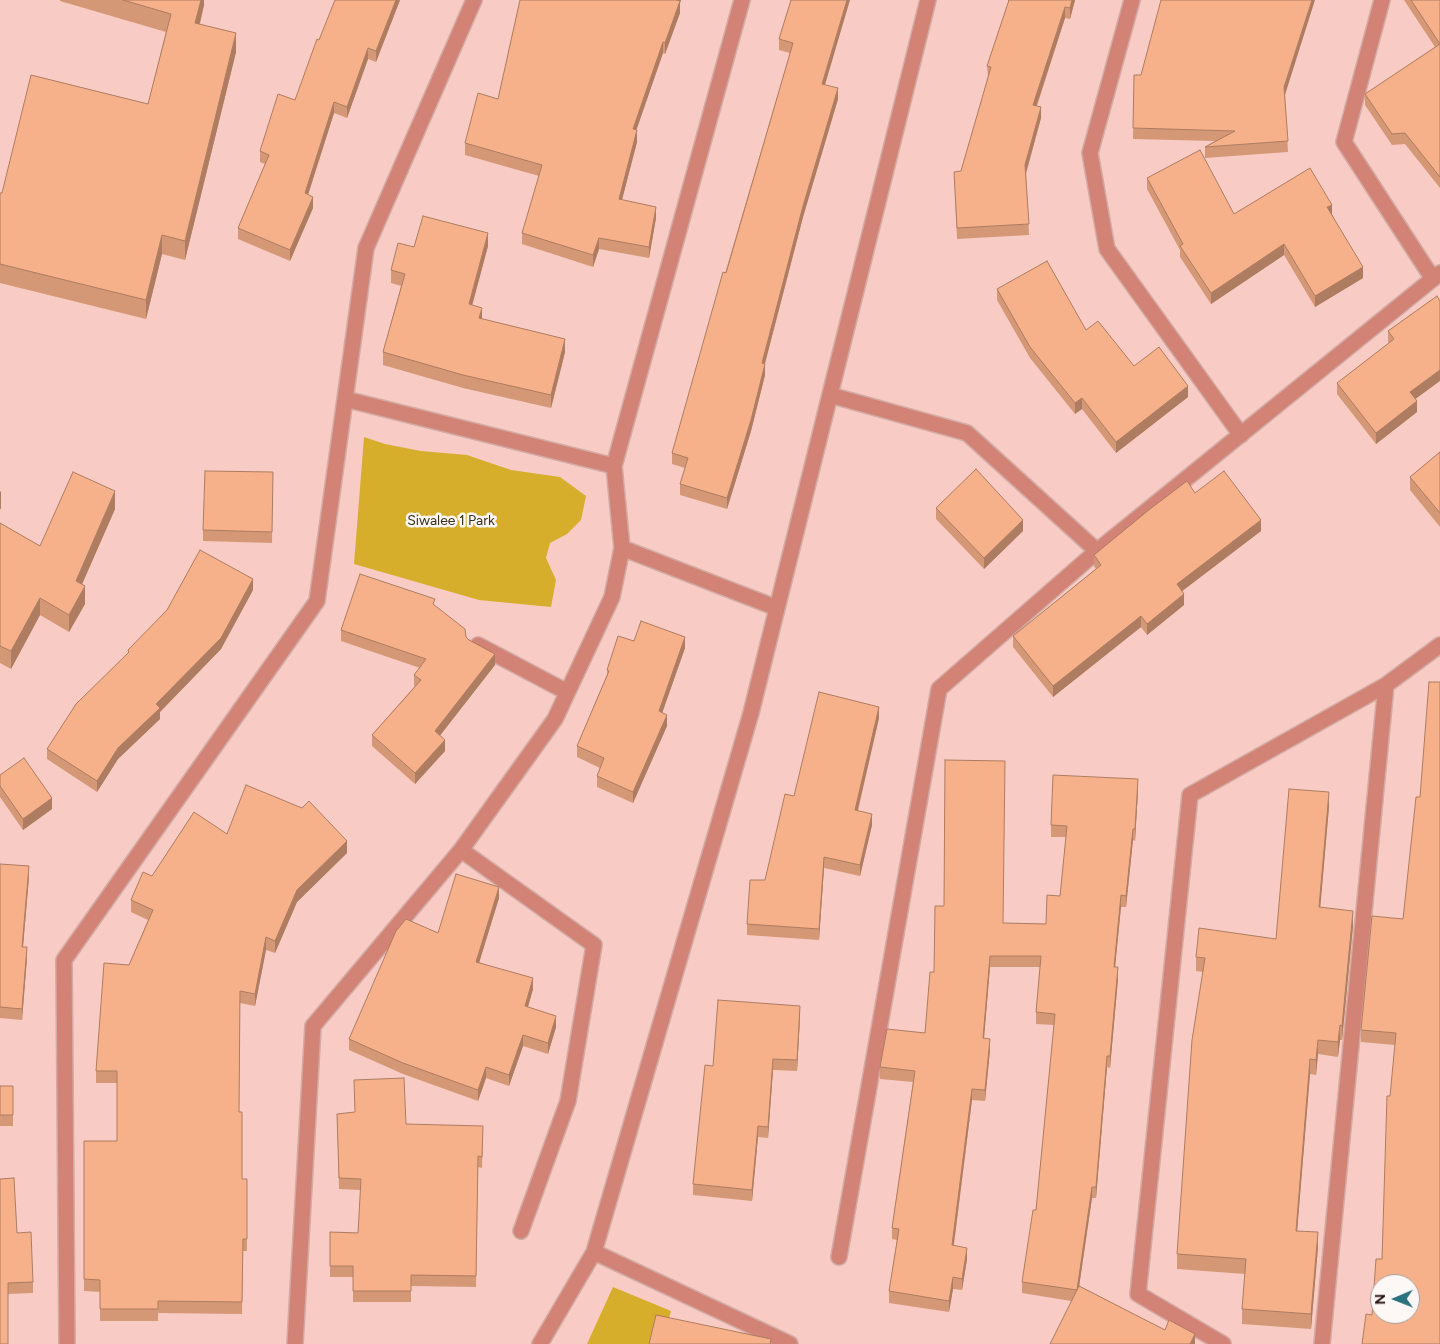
<!DOCTYPE html>
<style>
body{margin:0}
#map{position:relative;width:1440px;height:1344px;overflow:hidden;background:#f8ccc4;font-family:Figtree,sans-serif}
canvas{display:block}
.north{position:absolute;left:1370px;top:1274px;width:50px;height:50px;box-sizing:border-box;background:#fdf7f6;border:1px solid #a79c9a;border-radius:50%;rotate:269deg;font-size:14px;font-weight:700;line-height:20px;text-align:center;color:#271411}
.north::after{content:'';display:block;margin:auto;width:18px;height:22px;background:#2a727e;clip-path:polygon(50% 0,100% 100%,50% 72%,0 100%)}
</style>
<div id="map">
<canvas width="1440" height="1344"></canvas>
<div class="north">N</div>
</div>
<script>
const g = document.querySelector('canvas').getContext('2d');
g.lineJoin = 'round';
function fill(path, color) {
  g.fillStyle = color;
  g.fill(path, 'evenodd');
}
function toPath(rows) {
  const path = new Path2D();
  for (const r of rows) {
    path.moveTo(r[0], r[1]);
    for (let i = 2; i < r.length; i += 2) path.lineTo(r[i], r[i + 1]);
  }
  return path;
}
function stroke(path, color, width, dash) {
  g.strokeStyle = color;
  g.lineWidth = width;
  g.lineCap = dash ? 'butt' : 'round';
  g.setLineDash(dash || []);
  g.stroke(path);
}
function drawText(font, color, halo, rows, align = 'center') {
  g.font = font + ' Figtree,sans-serif';
  g.lineWidth = 5;
  g.setLineDash([]);
  g.textBaseline = 'middle';
  g.strokeStyle = halo;
  g.fillStyle = color;
  for (const [text, x, y, turn = 0] of rows) {
    g.save();
    g.translate(x, y);
    g.rotate((+turn || 0) * Math.PI / 180);
    g.textAlign = isNaN(turn) ? turn : align;
    if (halo) g.strokeText(text, 0, 0);
    g.fillText(text, 0, 0);
    g.restore();
  }
}
fill(toPath([
 [364,437,385,444,421,451,467,455,511,470,560,477,586,496,581,520,567,534,550,543,546,558,556,580,551,607,479,600,354,564],
 [613,1287,671,1311,662,1344,587,1344]
]), '#d6ae2c');
const minor = toPath([
 [1132,0,1090,153,1107,249,1241,435],
 [1382,0,1344,142,1433,279],
 [830,395,967,433,1097,551,939,689,839,1257],
 [345,399,614,466],
 [622,548,777,608],
 [1097,551,1440,273],
 [478,645,567,692],
 [461,850,594,945,568,1101,521,1231],
 [594,1252,790,1344],
 [67,1344,64,960,317,601,366,248,474,0],
 [295,1344,313,1026,461,850,555,719,612,597,622,548,614,466,742,0],
 [540,1344,594,1252,751,713,928,0],
 [1223,1344,1138,1294,1190,795,1386,685,1440,645],
 [1322,1344,1386,685]
]);
stroke(minor, '#d2aba4', 18);
stroke(minor, '#d28376', 15);
fill(toPath([
 [60,0,204,0,204,5,200,24,236,52,185,260,162,254,146,319,0,283,0,193,2,193,148,104,166,32,60,1],
 [400,0,376,62,368,59,347,118,334,113,308,195,313,208,290,261,238,239,238,228,265,164,260,162,260,151,295,100,319,40],
 [520,0,681,0,680,3,680,13,665,54,663,53,636,130,637,142,622,200,656,218,649,258,599,249,593,267,522,244,522,233,539,176,465,155,465,143,498,99],
 [791,0,825,85,838,99,803,217,765,364,765,375,751,431,727,509,680,495,680,484,685,468,672,464,672,453,790,53,779,50,779,39],
 [1008,0,1075,0,1070,19,1065,18,1037,106,1041,118,1026,174,1029,235,957,239,954,172,961,171,988,77,987,66,1008,4],
 [1404,0,1440,0,1440,188,1405,144,1392,145,1365,105,1365,94,1435,47],
 [1134,75,1141,75,1285,96,1288,152,1205,158,1205,147,1215,141,1133,139],
 [1147,178,1234,214,1332,214,1363,278,1315,307,1284,255,1211,304,1180,257,1180,250,1147,189],
 [488,246,472,305,482,319,565,352,551,408,463,388,383,365,383,352,401,286,391,283,391,270,414,247],
 [997,289,1086,330,1134,366,1188,397,1116,453,1082,409,1075,414,1030,358,997,300],
 [1437,296,1415,399,1417,412,1376,444,1337,394,1337,383,1389,343,1388,342,1388,331],
 [1440,452,1440,527,1410,490,1410,477],
 [273,472,272,543,203,541,203,530],
 [1195,493,1261,531,1182,591,1184,605,1147,635,1141,627,1053,697,1013,647,1013,636,1096,569,1094,566,1094,555],
 [936,508,1023,531,984,569,936,519],
 [115,509,82,584,85,604,69,632,40,615,11,669,0,663,0,523,40,546],
 [253,590,221,649,160,712,160,719,118,759,97,792,47,759,47,749,128,653,128,650],
 [435,606,495,665,440,735,445,751,415,784,372,746,372,735,415,686,414,686,414,675,420,668,341,641,341,630],
 [634,641,685,648,662,713,667,726,633,803,597,787,597,776,600,768,577,757,577,746,607,675,607,670],
 [879,718,858,811,872,825,860,876,824,868,819,940,747,935,747,924,765,880,794,796],
 [0,775,52,809,23,830,0,797],
 [1138,791,1135,841,1133,840,1126,907,1121,907,1115,967,1118,979,1110,1068,1107,1067,1096,1198,1092,1198,1079,1286,1165,1330,1195,1344,1071,1301,1022,1293,1022,1282,1036,1210,1054,1025,1036,1024,1036,1012,1040,967,990,967,984,1038,990,1050,985,1101,972,1100,954,1245,967,1259,962,1290,953,1289,949,1312,889,1303,889,1291,897,1240,892,1239,892,1228,913,1082,880,1079,880,1067,925,1033,934,972,1003,923,1046,924,1060,896,1066,837,1051,837,1051,825],
 [1329,807,1320,907,1353,926,1342,1040,1340,1040,1338,1057,1318,1054,1316,1075,1310,1074,1297,1231,1318,1247,1311,1329,1242,1324,1242,1309,1245,1274,1177,1269,1177,1254,1203,972,1196,971,1196,957,1276,939],
 [227,834,347,853,297,902,275,953,266,950,255,1006,240,1003,239,1112,242,1179,247,1179,247,1251,243,1251,242,1314,158,1313,158,1321,100,1321,100,1292,84,1291,84,1141,117,1141,117,1083,96,1083,96,1071,129,965,148,920,131,912,131,900,152,876],
 [0,864,29,877,23,947,27,958,22,1020,0,1018],
 [499,898,479,962,533,989,528,1007,556,1027,548,1054,523,1046,509,1086,486,1078,478,1101,403,1074,349,1050,349,1039,438,933],
 [1403,919,1440,1344,1372,1315,1382,1259,1395,1045,1361,1042,1361,1030],
 [800,1017,797,1071,773,1070,768,1138,758,1137,752,1201,693,1195,693,1184,713,1066],
 [0,1086,13,1086,13,1126,0,1126],
 [337,1114,406,1124,483,1137,482,1168,478,1167,476,1287,411,1286,411,1302,353,1302,353,1277,330,1277,330,1232,358,1233,361,1190,339,1189],
 [0,1179,33,1282,33,1293,8,1294]
]), '#d49877');
fill(toPath([
 [201,0,204,0,204,5,195,42,195,23],
 [396,0,400,0,376,62,376,51],
 [676,0,681,0,680,3,680,13,665,54,665,43],
 [847,0,850,0,822,95,822,84],
 [1072,0,1075,0,1070,19,1070,8],
 [1312,0,1315,0,1284,98,1284,87],
 [1065,7,1065,18,1033,116,1033,105],
 [236,33,236,52,185,260,185,241],
 [663,42,663,53,633,140,633,129],
 [368,48,368,59,347,118,347,107],
 [838,88,838,99,803,217,762,374,762,363,803,206],
 [334,102,334,113,305,204,305,193],
 [1041,107,1041,118,1025,176,1025,165],
 [637,130,637,142,619,211,619,199],
 [313,197,313,208,290,261,290,250],
 [1332,205,1332,216,1327,207],
 [656,207,656,218,649,258,649,247],
 [488,233,488,246,469,317,469,304],
 [162,235,162,254,146,319,146,300],
 [599,238,599,249,593,267,593,255],
 [1284,244,1284,255,1211,304,1211,293],
 [1363,267,1363,278,1315,307,1315,296],
 [482,308,482,321,479,318],
 [565,339,565,352,551,408,551,395],
 [765,364,765,375,751,431,727,509,727,498],
 [1440,370,1440,381,1410,403,1410,392],
 [1188,386,1188,397,1116,453,1116,442],
 [1082,398,1082,409,1075,414,1075,403],
 [1417,401,1417,412,1376,444,1376,433],
 [1,491,1,508,0,510,0,492],
 [115,491,115,509,76,598,76,581],
 [1023,520,1023,531,984,569,984,558],
 [1261,520,1261,531,1177,595,1177,584],
 [253,579,253,590,221,649,160,712,160,719,118,759,97,792,97,781,118,748,156,704],
 [85,586,85,604,69,632,69,615],
 [1184,594,1184,605,1147,635,1147,624],
 [40,598,40,615,11,669,11,651],
 [1141,616,1141,627,1053,697,1053,686],
 [685,637,685,648,659,722,659,711],
 [495,654,495,665,435,742,435,731],
 [879,707,879,718,855,821,855,810],
 [667,715,667,726,633,803,633,792],
 [445,740,445,751,415,784,415,773],
 [1138,779,1138,791,1135,841,1135,829],
 [1329,792,1329,807,1319,922,1319,907],
 [52,798,52,809,23,830,23,819],
 [872,814,872,825,860,876,860,865],
 [1133,829,1133,840,1126,907,1126,896],
 [347,841,347,853,297,902,275,953,275,941,297,890],
 [824,857,824,868,819,940,819,929],
 [29,866,29,877,22,958,22,947],
 [499,887,499,898,476,973,476,962],
 [1121,895,1121,907,1114,978,1114,967],
 [1353,911,1353,926,1342,1040,1342,1026],
 [266,937,266,950,255,1006,255,994],
 [27,947,27,958,22,1020,22,1009],
 [990,956,990,967,983,1050,983,1038],
 [1118,967,1118,979,1110,1068,1110,1056],
 [533,978,533,989,525,1017,525,1006],
 [800,1006,800,1017,797,1071,797,1060],
 [556,1016,556,1027,548,1054,548,1043],
 [1340,1025,1340,1040,1338,1057,1338,1042],
 [523,1035,523,1046,509,1086,509,1075],
 [990,1039,990,1050,985,1101,985,1090],
 [1318,1040,1318,1054,1316,1075,1316,1060],
 [1107,1056,1107,1067,1096,1198,1096,1187],
 [773,1059,773,1070,768,1138,768,1127],
 [1310,1059,1310,1074,1296,1245,1296,1231],
 [486,1067,486,1078,478,1101,478,1090],
 [972,1089,972,1100,952,1257,952,1245],
 [758,1126,758,1137,752,1201,752,1190],
 [1092,1187,1092,1198,1077,1301,1077,1290],
 [1318,1232,1318,1247,1311,1329,1311,1314],
 [967,1248,967,1259,962,1290,962,1279],
 [953,1277,953,1289,949,1312,949,1301],
 [1195,1334,1195,1344,1190,1344]
]), '#ad7c61');
const building = toPath([
 [123,0,201,0,195,23,236,33,185,241,162,235,146,300,0,264,0,193,2,193,31,75,148,104,171,14,123,0],
 [335,0,396,0,376,51,368,48,347,107,334,102,305,193,313,197,290,250,238,228,269,155,260,151,278,94,295,100,317,39,319,40,335,0],
 [520,0,676,0,680,1,665,43,663,42,633,129,637,130,619,199,656,207,649,247,599,238,593,255,522,233,542,165,465,143,478,93,498,99,520,0],
 [791,0,847,0,822,84,838,88,803,206,762,363,765,364,751,420,727,498,680,484,688,458,672,453,723,272,726,273,793,43,779,39,791,0],
 [1009,0,1072,0,1070,8,1065,7,1033,105,1041,107,1025,165,1029,224,957,228,954,172,961,171,991,67,987,66,1009,0],
 [1161,0,1312,0,1284,87,1288,141,1205,147,1235,131,1133,128,1134,75,1141,75,1161,0],
 [1411,0,1440,0,1440,177,1405,133,1392,134,1365,94,1440,44,1411,0],
 [1200,150,1234,214,1310,168,1332,205,1327,207,1363,267,1315,296,1284,244,1211,293,1180,246,1183,244,1147,178,1200,150],
 [423,216,488,233,469,304,482,308,479,318,565,339,551,395,463,375,383,352,405,274,391,270,398,243,414,247,423,216],
 [1047,261,1086,330,1098,321,1134,366,1159,347,1188,386,1116,442,1082,398,1075,403,1030,347,997,289,1047,261],
 [1437,296,1440,301,1440,370,1410,392,1417,401,1376,433,1337,383,1394,339,1388,331,1437,296],
 [1440,452,1440,513,1410,477,1440,452],
 [976,469,1023,520,984,558,936,508,976,469],
 [205,471,273,472,272,532,203,530,205,471],
 [1224,471,1261,520,1177,584,1184,594,1147,624,1141,616,1053,686,1013,636,1101,565,1094,555,1150,509,1187,481,1195,493,1224,471],
 [73,472,115,491,76,581,85,586,69,615,40,598,11,651,0,646,0,523,40,546,73,472],
 [200,550,253,579,221,638,156,704,160,708,118,748,97,781,47,749,76,704,129,652,128,650,167,610,200,550],
 [360,574,435,599,433,604,465,629,466,637,469,640,495,654,435,731,445,740,415,773,372,735,421,680,414,675,426,659,341,630,360,574],
 [641,621,685,637,659,711,667,715,633,792,597,776,604,758,577,746,609,671,607,670,618,636,634,641,641,621],
 [1429,682,1440,682,1440,1344,1362,1344,1366,1314,1372,1315,1376,1259,1382,1259,1387,1096,1390,1096,1396,1033,1361,1030,1372,916,1403,919,1416,797,1420,797,1429,682],
 [1380,1284,1410,1284,1410,1314,1380,1314,1380,1284],
 [819,692,879,707,855,810,872,814,860,865,824,857,819,929,747,924,750,880,765,880,785,794,794,796,819,692],
 [24,758,52,798,23,819,0,786,0,775,24,758],
 [945,760,1005,761,1003,923,1046,924,1047,895,1060,896,1067,826,1051,825,1053,775,1138,779,1135,829,1133,829,1126,896,1121,895,1114,967,1118,967,1110,1056,1107,1056,1096,1187,1092,1187,1077,1290,1022,1282,1033,1210,1036,1210,1055,1014,1036,1012,1041,956,990,956,983,1038,990,1039,985,1090,972,1089,952,1245,967,1248,962,1279,953,1277,949,1301,889,1291,899,1229,892,1228,915,1071,880,1067,887,1029,925,1033,930,972,934,972,935,906,944,906,945,760],
 [246,785,302,808,309,801,347,841,297,890,275,941,266,937,255,994,240,991,239,1112,242,1112,242,1179,247,1179,247,1239,243,1239,242,1302,158,1301,158,1309,100,1309,100,1280,84,1279,84,1141,117,1141,117,1071,96,1071,104,963,129,965,153,910,131,900,143,872,152,876,194,812,227,834,246,785],
 [1289,789,1329,792,1319,907,1353,911,1342,1026,1340,1025,1338,1042,1318,1040,1316,1060,1310,1059,1296,1231,1318,1232,1311,1314,1242,1309,1246,1259,1177,1254,1192,1040,1205,958,1196,957,1199,928,1276,939,1289,789],
 [0,864,29,866,22,947,27,947,22,1009,0,1007,0,864],
 [456,874,499,887,476,962,533,978,525,1006,556,1016,548,1043,523,1035,509,1075,486,1067,478,1090,403,1063,349,1039,396,931,406,919,438,933,456,874],
 [718,1000,800,1006,797,1060,773,1059,768,1127,758,1126,752,1190,693,1184,705,1065,713,1066,718,1000],
 [404,1078,406,1124,483,1126,482,1157,478,1156,476,1276,411,1275,411,1291,353,1291,353,1266,330,1266,330,1232,358,1233,361,1179,339,1178,337,1114,355,1112,354,1080,404,1078],
 [0,1086,13,1086,13,1115,0,1115,0,1086],
 [14,1178,17,1233,31,1232,33,1282,8,1283,8,1344,0,1344,0,1179,14,1178],
 [1079,1286,1165,1330,1169,1320,1195,1334,1190,1344,1050,1344,1079,1286],
 [656,1315,771,1339,770,1344,649,1344,656,1315]
]);
fill(building, '#f7b18a');
stroke(building, '#ad7c61', 1);
drawText('14px', '#39311a', '#fdf7f6', [
 ["Siwalee 1 Park",451,521]
]);
</script>
